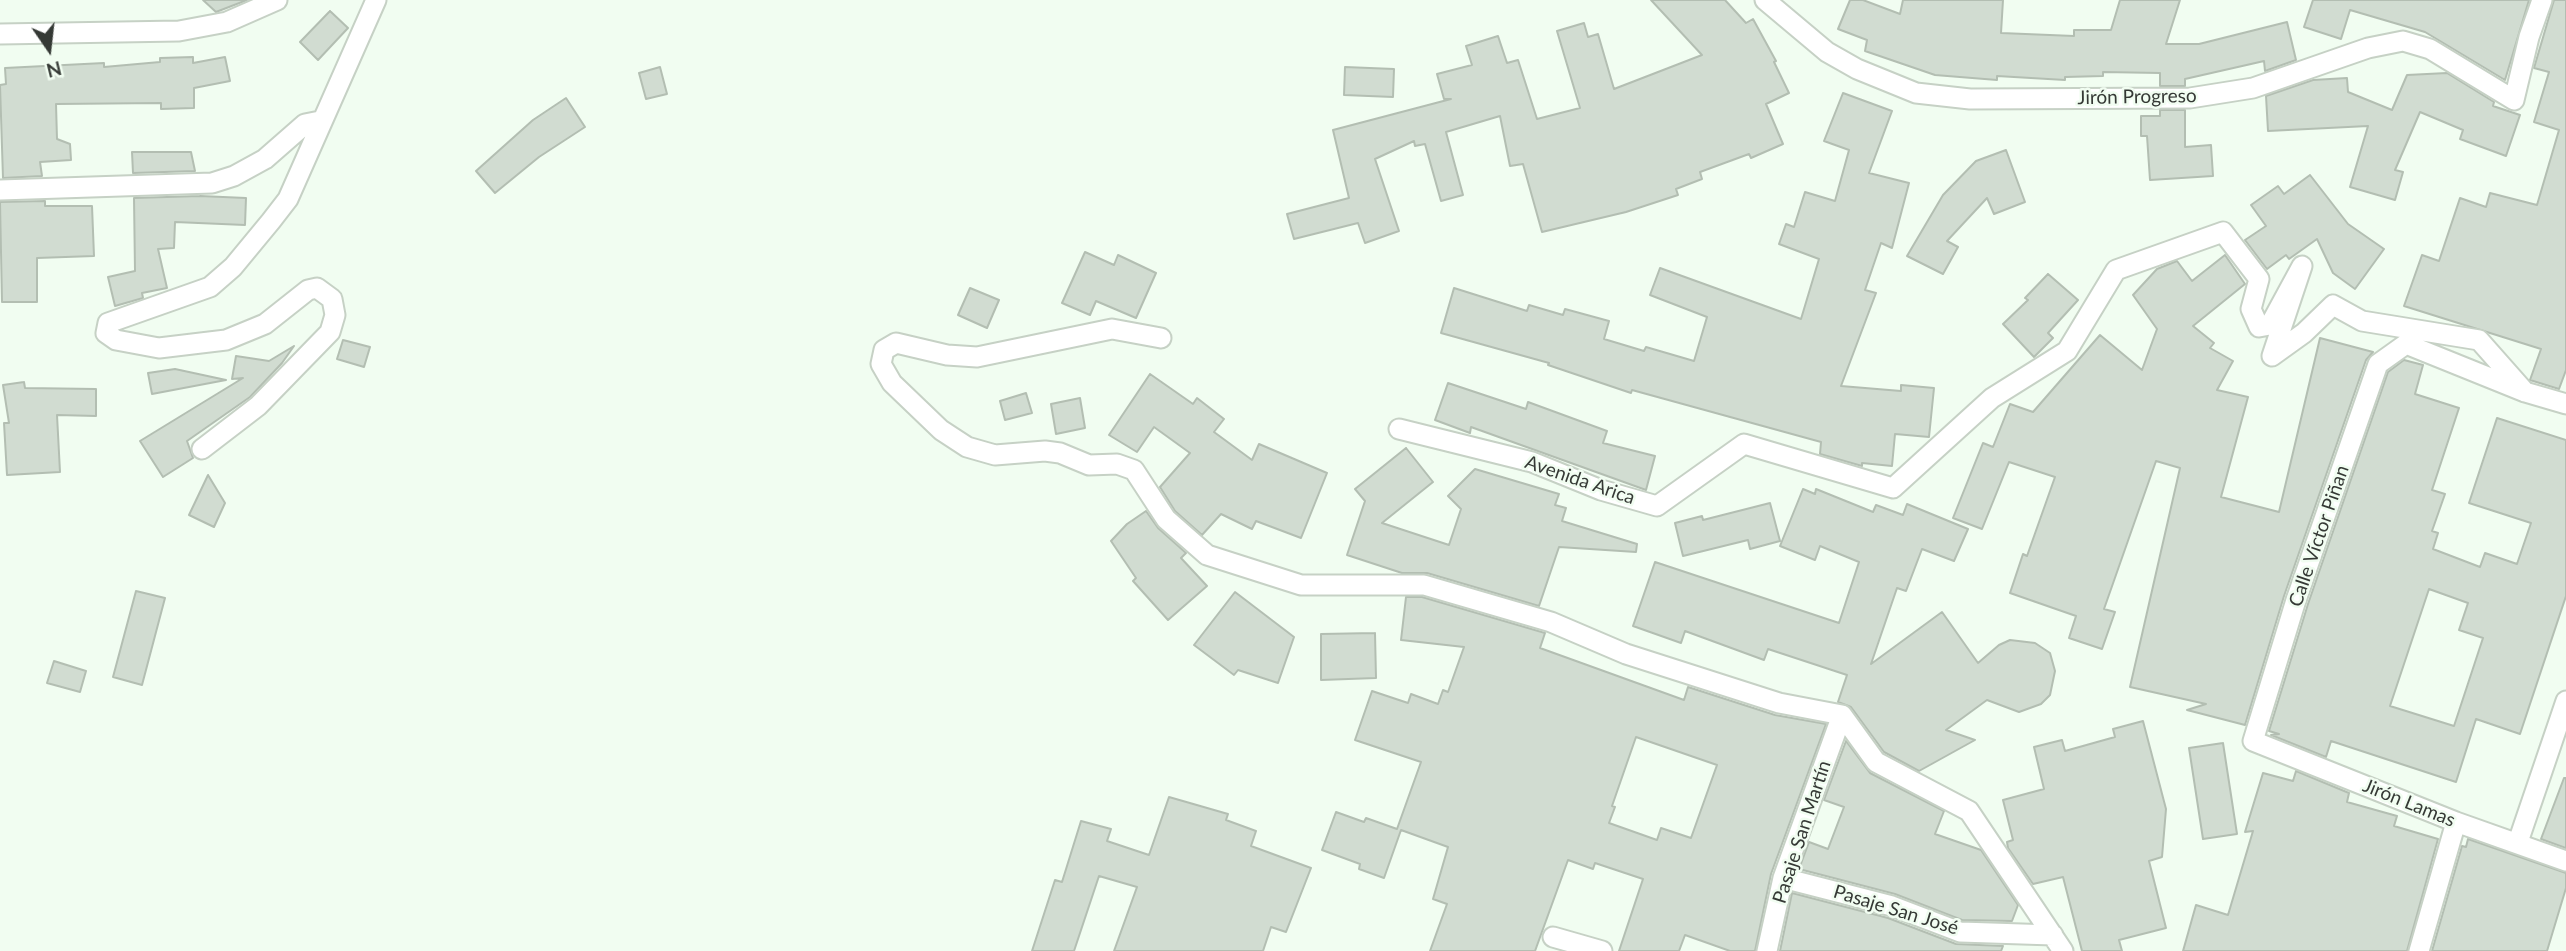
<!DOCTYPE html>
<meta charset="utf-8">
<style>
body{margin:0}
#map{position:relative;width:2566px;height:951px;overflow:hidden;background:#f1fdf1;font-family:Lato,sans-serif}
canvas{display:block}
.north{position:absolute;left:14px;top:14px;width:70px;height:70px;-webkit-text-stroke:5px #f1fdf1;paint-order:stroke;rotate:166deg;font-size:19px;font-weight:700;line-height:28px;text-align:center;color:#353935}
.north::after{content:'';display:block;margin:auto;width:24px;height:32px;background:#353935;clip-path:polygon(50% 0,100% 100%,50% 72%,0 100%)}
</style>
<div id="map">
<canvas width="2566" height="951"></canvas>
<div class="north">N</div>
</div>
<script>
const g = document.querySelector('canvas').getContext('2d');
g.lineJoin = 'round';
function fill(path, color) {
  g.fillStyle = color;
  g.fill(path, 'evenodd');
}
function toPath(rows) {
  const path = new Path2D();
  for (const r of rows) {
    path.moveTo(r[0], r[1]);
    for (let i = 2; i < r.length; i += 2) path.lineTo(r[i], r[i + 1]);
  }
  return path;
}
function stroke(path, color, width, dash) {
  g.strokeStyle = color;
  g.lineWidth = width;
  g.lineCap = dash ? 'butt' : 'round';
  g.setLineDash(dash || []);
  g.stroke(path);
}
function drawText(font, color, halo, rows, align = 'center') {
  g.font = font + ' Lato,sans-serif';
  g.lineWidth = 5;
  g.setLineDash([]);
  g.textBaseline = 'middle';
  g.strokeStyle = halo;
  g.fillStyle = color;
  for (const [text, x, y, turn = 0] of rows) {
    g.save();
    g.translate(x, y);
    g.rotate((+turn || 0) * Math.PI / 180);
    g.textAlign = isNaN(turn) ? turn : align;
    if (halo) g.strokeText(text, 0, 0);
    g.fillText(text, 0, 0);
    g.restore();
  }
}
const building = toPath([
 [203,0,247,0,216,12,203,0],
 [1651,0,1725,0,1746,23,1753,19,1776,61,1774,62,1789,93,1766,104,1783,144,1751,158,1749,154,1700,172,1702,179,1676,189,1678,195,1626,212,1542,232,1523,164,1510,166,1500,116,1446,132,1463,195,1441,201,1425,144,1415,146,1414,141,1375,159,1399,231,1365,243,1358,223,1294,239,1287,214,1349,198,1333,130,1451,99,1444,99,1437,74,1472,65,1466,46,1498,36,1507,63,1518,60,1537,119,1580,108,1557,31,1584,23,1588,37,1598,34,1614,89,1702,55,1651,0],
 [1850,0,1863,0,1900,14,1903,0,2003,0,2001,33,2074,36,2074,30,2111,30,2120,0,2180,0,2166,44,2199,44,2287,22,2296,60,2265,71,2264,61,2251,64,2185,79,2185,86,2160,86,2160,73,2103,72,2103,76,2065,77,2065,80,1997,76,1997,80,1935,75,1865,51,1867,40,1838,29,1850,0],
 [2313,0,2529,0,2505,80,2425,32,2350,10,2341,39,2304,27,2313,0],
 [2554,0,2566,0,2566,370,2559,389,2530,380,2541,349,2404,306,2422,255,2439,261,2460,198,2486,207,2490,193,2537,205,2559,130,2534,122,2549,72,2534,68,2554,0],
 [330,11,348,28,318,60,300,42,330,11],
 [193,57,193,63,225,57,230,81,194,88,194,108,161,109,161,103,56,104,57,139,70,144,71,160,40,162,42,176,3,178,0,85,6,84,5,68,104,63,104,67,160,62,160,58,193,57],
 [660,67,667,94,646,99,639,73,660,67],
 [1345,67,1394,69,1393,97,1344,95,1345,67],
 [2447,73,2494,102,2493,106,2520,115,2506,156,2460,139,2463,130,2420,112,2395,170,2403,172,2395,200,2350,187,2368,126,2268,131,2266,96,2313,80,2347,78,2348,92,2392,110,2407,75,2447,73],
 [1843,93,1892,111,1869,173,1909,183,1892,248,1881,243,1865,290,1876,293,1841,386,1901,391,1901,385,1934,388,1929,437,1895,434,1892,466,1862,463,1862,466,1820,454,1821,442,1632,390,1631,393,1548,365,1549,363,1441,333,1454,288,1527,311,1529,305,1563,315,1565,309,1609,321,1604,339,1644,351,1646,347,1694,361,1707,317,1650,295,1660,268,1801,319,1819,259,1779,244,1786,224,1794,227,1805,192,1835,201,1849,150,1824,141,1843,93],
 [566,98,585,127,539,157,495,193,476,171,533,120,566,98],
 [2160,110,2185,110,2185,147,2211,145,2213,176,2150,180,2147,136,2141,136,2141,116,2160,116,2160,110],
 [2006,150,2025,202,1994,214,1987,198,1947,241,1958,247,1943,274,1907,256,1943,195,1976,161,2006,150],
 [132,152,191,152,195,171,133,173,132,152],
 [2310,175,2348,224,2384,249,2355,289,2333,273,2317,239,2289,259,2286,255,2267,269,2245,240,2266,226,2251,205,2278,186,2284,194,2310,175],
 [200,196,246,198,245,225,175,222,174,248,158,249,167,288,142,293,143,298,115,306,108,277,135,271,134,198,200,196],
 [45,201,45,206,92,206,94,256,37,258,37,302,2,302,0,202,45,201],
 [1085,252,1114,265,1118,255,1156,273,1136,318,1096,301,1090,315,1062,303,1085,252],
 [2225,255,2245,284,2193,326,2214,343,2210,348,2233,361,2217,390,2248,397,2221,497,2279,512,2320,338,2373,352,2366,360,2284,596,2245,725,2187,710,2206,704,2130,687,2180,468,2156,461,2104,609,2115,612,2102,649,2069,638,2076,616,2010,593,2023,554,2027,556,2055,477,2009,462,1982,529,1953,518,1983,443,1993,447,2010,404,2033,412,2100,335,2142,370,2157,329,2133,295,2157,269,2177,261,2192,281,2225,255],
 [2048,274,2078,300,2048,333,2053,338,2034,357,2003,324,2028,300,2025,298,2048,274],
 [970,288,999,300,987,328,958,315,970,288],
 [343,340,370,347,364,367,337,359,343,340],
 [294,346,282,363,250,397,187,441,193,458,163,477,140,441,243,378,232,379,236,356,269,361,294,346],
 [2404,360,2423,365,2415,394,2459,408,2432,490,2445,494,2432,531,2438,533,2433,549,2480,567,2485,553,2517,564,2531,523,2469,503,2497,418,2566,440,2566,596,2520,734,2476,719,2456,782,2331,741,2326,757,2271,735,2279,734,2269,731,2308,604,2388,372,2404,360],
 [2429,589,2468,603,2459,630,2483,638,2454,726,2390,706,2429,589],
 [175,369,226,380,152,394,148,373,175,369],
 [1150,374,1193,404,1197,398,1224,419,1214,432,1252,460,1259,444,1327,473,1301,538,1256,521,1252,529,1221,514,1202,535,1175,511,1160,487,1190,453,1154,427,1137,452,1109,435,1150,374],
 [24,382,25,388,96,389,96,416,57,415,60,472,7,475,4,423,9,423,3,385,24,382],
 [1448,383,1526,409,1528,402,1607,431,1603,443,1655,456,1646,490,1471,427,1470,433,1435,420,1448,383],
 [1026,393,1032,413,1005,420,1000,401,1026,393],
 [1080,398,1085,428,1056,434,1051,404,1080,398],
 [1406,448,1433,482,1382,523,1449,545,1461,509,1448,496,1475,469,1559,494,1555,505,1566,508,1562,521,1637,544,1636,552,1559,547,1539,606,1427,573,1402,573,1347,555,1365,501,1355,489,1406,448],
 [208,475,225,503,214,527,189,515,208,475],
 [1803,489,1815,494,1816,489,1873,512,1876,505,1903,515,1907,504,1968,529,1954,561,1922,549,1906,591,1897,588,1871,664,1942,612,1978,663,1999,645,2010,640,2035,643,2050,653,2055,671,2050,695,2041,704,2019,712,1987,700,1946,730,1975,740,1919,771,1884,752,1851,707,1838,702,1847,675,1768,649,1764,660,1685,631,1681,643,1633,626,1655,562,1839,623,1859,562,1820,546,1815,560,1780,546,1803,489],
 [1770,503,1780,541,1750,549,1748,540,1683,556,1675,523,1702,516,1703,520,1770,503],
 [1146,511,1158,528,1186,553,1181,558,1207,586,1168,620,1133,581,1136,578,1111,541,1127,524,1146,511],
 [136,591,165,598,142,685,113,677,136,591],
 [1235,592,1294,637,1278,683,1238,670,1234,675,1194,645,1235,592],
 [1406,597,1422,597,1545,633,1540,648,1684,700,1688,687,1775,715,1826,724,1771,874,1755,951,1730,951,1685,935,1679,951,1619,951,1643,879,1595,863,1593,869,1568,860,1535,951,1430,951,1447,904,1433,899,1448,847,1401,830,1384,878,1359,869,1360,864,1322,850,1336,812,1364,822,1366,818,1397,829,1421,762,1355,740,1372,691,1408,703,1411,694,1438,704,1443,690,1448,692,1464,647,1401,640,1406,597],
 [1636,737,1717,765,1691,838,1661,828,1657,840,1609,823,1615,807,1612,806,1636,737],
 [1375,633,1376,678,1321,680,1321,634,1375,633],
 [54,661,86,671,80,692,47,683,54,661],
 [2143,721,2166,809,2162,857,2149,861,2166,928,2119,940,2122,951,2082,951,2063,877,2033,884,2008,848,2007,842,2013,840,2003,800,2044,789,2034,747,2062,740,2065,751,2115,737,2113,729,2143,721],
 [1846,741,1870,773,1944,811,1935,834,1981,850,2018,905,2012,921,1962,920,1895,894,1799,869,1809,842,1828,849,1844,807,1824,800,1846,741],
 [2223,743,2237,834,2203,839,2189,748,2223,743],
 [2296,771,2349,793,2347,802,2397,816,2394,826,2438,839,2407,951,2183,951,2196,905,2228,915,2253,831,2245,832,2263,773,2293,781,2296,771],
 [2564,778,2566,778,2566,848,2541,839,2564,778],
 [1169,797,1228,814,1226,820,1256,831,1251,846,1311,868,1286,932,1271,927,1263,951,1114,951,1137,887,1099,876,1074,951,1032,951,1055,880,1062,882,1081,821,1111,829,1107,841,1149,855,1169,797],
 [2468,839,2566,873,2566,888,2547,951,2432,951,2462,846,2466,847,2468,839],
 [1792,893,1888,918,1956,944,2003,946,2001,951,1780,951,1792,893]
]);
fill(building, '#d1dcd1');
stroke(building, '#b3beb2', 2);
const minor = toPath([
 [1765,0,1827,52,1857,69,1916,93,1970,99,2190,98,2253,88,2368,48,2403,41,2430,49,2514,100,2529,37,2542,0],
 [0,34,179,31,227,22,277,0],
 [0,190,212,183,234,176,265,159,305,124,320,121],
 [1161,338,1112,329,977,357,947,355,896,343,884,350,881,364,892,383,941,430,967,447,995,455,1045,451,1060,453,1089,465,1117,464,1134,470,1166,519,1207,555,1301,585,1424,585,1551,622,1626,654,1779,703,1842,715,1876,762,1969,811,2063,951],
 [2566,404,2525,392,2406,344,2378,364,2296,600,2253,741,2456,822,2566,861],
 [1399,429,1532,462,1601,490,1657,506,1744,444,1893,488,1992,398,2067,351,2116,270,2223,232,2259,279,2251,309,2259,327,2270,325,2302,266,2272,356,2304,333,2333,305,2362,321,2479,340,2525,392],
 [202,449,258,406,330,332,335,315,332,299,317,288,308,290,265,324,226,340,159,348,116,340,106,333,108,323,210,287,233,267,271,221,288,199,376,0],
 [2518,842,2566,701],
 [1783,878,1892,906,1960,932,2053,935],
 [1553,937,1602,951],
 [1767,951,1783,878,1842,715],
 [2419,951,2456,822]
]);
stroke(minor, '#c6d1c5', 23);
stroke(minor, '#fff', 19);
drawText('19px', '#353935', '#f1fdf1', [
 ["Jirón Progreso",2137,97,-1],
 ["Avenida Arica",1580,480,19],
 ["Calle Víctor Piñan",2319,536,-71],
 ["Jirón Lamas",2409,803,22],
 ["Pasaje San Martín",1802,832,-72],
 ["Pasaje San José",1896,910,17]
]);
</script>
